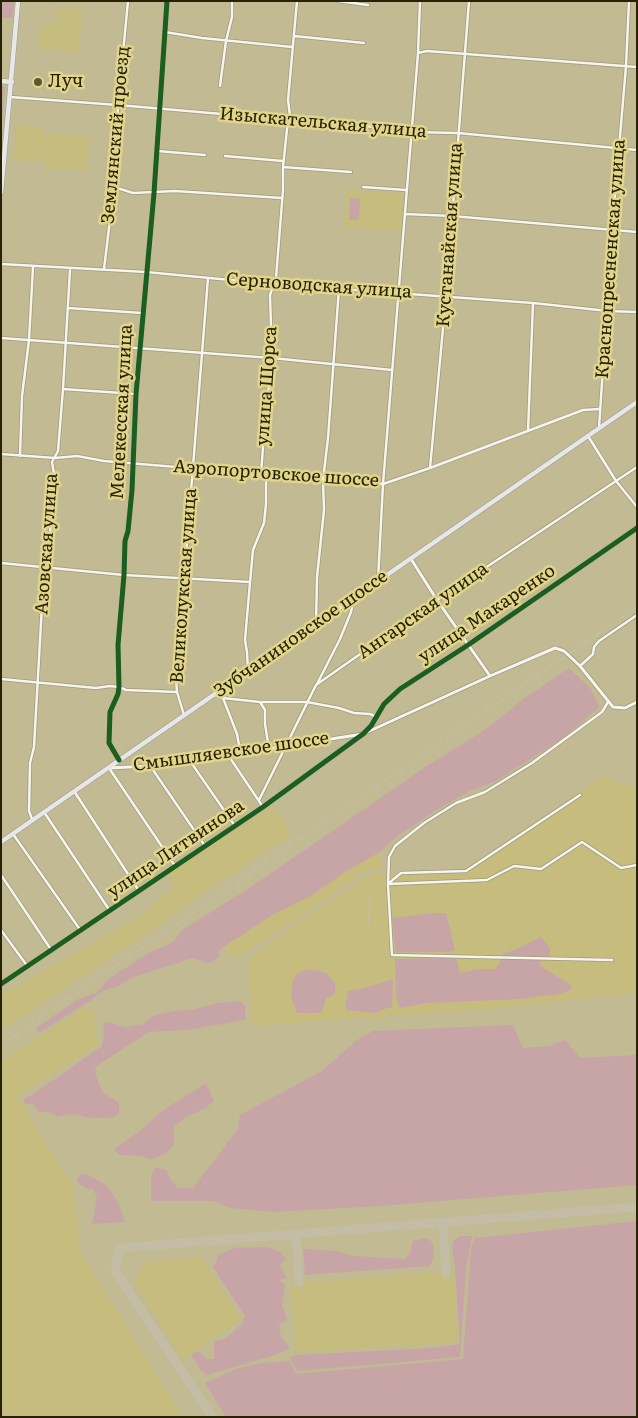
<!DOCTYPE html>
<meta charset="utf-8">
<style>
body{margin:0}
#map{position:relative;width:638px;height:1418px;overflow:hidden;background:#c1ba93;font-family:Literata,serif}
canvas{display:block}
.frame{position:absolute;inset:0;border:2px solid #272204;pointer-events:none}
</style>
<div id="map">
<canvas width="638" height="1418"></canvas>
<div class="frame"></div>
</div>
<script>
const g = document.querySelector('canvas').getContext('2d');
g.lineJoin = 'round';
function fill(path, color) {
  g.fillStyle = color;
  g.fill(path, 'evenodd');
}
function toPath(rows) {
  const path = new Path2D();
  for (const r of rows) {
    path.moveTo(r[0], r[1]);
    for (let i = 2; i < r.length; i += 2) path.lineTo(r[i], r[i + 1]);
  }
  return path;
}
function stroke(path, color, width, dash) {
  g.strokeStyle = color;
  g.lineWidth = width;
  g.lineCap = dash ? 'butt' : 'round';
  g.setLineDash(dash || []);
  g.stroke(path);
}
function drawText(font, color, halo, rows, align = 'center') {
  g.font = font + ' Literata,serif';
  g.lineWidth = 5;
  g.setLineDash([]);
  g.textBaseline = 'middle';
  g.strokeStyle = halo;
  g.fillStyle = color;
  for (const [text, x, y, turn = 0] of rows) {
    g.save();
    g.translate(x, y);
    g.rotate((+turn || 0) * Math.PI / 180);
    g.textAlign = isNaN(turn) ? turn : align;
    if (halo) g.strokeText(text, 0, 0);
    g.fillText(text, 0, 0);
    g.restore();
  }
}
fill(toPath([
 [57,7,82,9,79,52,39,49,41,23,56,24],
 [16,125,44,127,42,162,14,160],
 [45,133,89,136,87,170,43,168],
 [346,189,404,194,401,231,344,227],
 [602,776,637,788,637,993,495,1008,254,1026,252,1022,248,959,362,879,372,874,464,869,491,853],
 [271,807,281,815,288,828,289,836,203,893,156,927,1,1031,1,995,138,917,175,887,168,873],
 [380,852,382,868,364,871,305,914,237,958,227,953,225,946,274,914,311,896,345,872],
 [83,1008,95,1012,94,1025,99,1044,17,1096,72,1185,81,1253,183,1417,1,1417,1,1061],
 [202,1258,241,1319,183,1360,136,1285,139,1271,149,1261],
 [454,1272,458,1342,296,1353,291,1283]
]), '#c6bc7e');
fill(toPath([
 [1,1,14,1,12,18,1,18],
 [1,83,5,87,1,131],
 [350,198,360,199,359,220,349,220],
 [569,668,591,689,599,707,565,737,496,781,470,791,436,810,395,838,380,852,345,872,311,896,274,914,225,946,218,951,220,956,209,963,193,958,131,978,119,986,102,991,90,1001,39,1033,36,1028,79,999,96,993,110,978,150,952,165,946,175,940,182,930,245,891,427,766,485,730,522,700],
 [433,913,446,913,455,950,450,952,396,952,392,918],
 [541,937,550,948,550,957,538,963,545,969,571,985,571,990,555,995,538,996,523,999,427,1003,400,1008,396,997,395,959,444,958,453,956,457,961,460,973,478,969,495,969,500,963,503,954,517,949],
 [307,969,327,973,335,983,335,994,326,998,323,1010,319,1013,297,1013,291,996,293,979,297,974],
 [393,979,392,1008,387,1008,376,1013,347,1010,345,1006,348,991,365,988],
 [240,1001,245,1006,245,1020,187,1030,149,1032,95,1067,97,1079,103,1093,119,1103,119,1114,110,1118,92,1118,72,1114,57,1117,49,1112,39,1112,32,1103,26,1105,23,1099,32,1095,102,1046,104,1034,103,1022,112,1023,125,1027,143,1024,153,1016,173,1011,195,1009,218,1003],
 [513,1025,523,1048,549,1046,565,1040,580,1058,637,1055,637,1185,381,1206,274,1212,230,1208,214,1201,151,1201,151,1176,156,1167,166,1170,171,1180,178,1188,193,1188,238,1129,240,1115,322,1071,357,1040,373,1031],
 [206,1083,214,1101,204,1109,188,1116,174,1126,174,1144,166,1153,151,1160,142,1156,119,1155,114,1149,140,1131,162,1111],
 [86,1174,106,1185,118,1202,125,1222,92,1224,97,1197,93,1189,86,1188,77,1182,79,1175],
 [637,1221,637,1417,226,1417,205,1383,235,1369,262,1363,290,1361,296,1374,463,1359,471,1248,475,1238],
 [460,1236,472,1236,466,1269,460,1357,297,1371,290,1358,296,1355,432,1348,460,1344,455,1266,452,1249,453,1241],
 [423,1238,430,1240,433,1244,434,1256,430,1266,305,1275,303,1249,336,1251,352,1256,405,1259,411,1251,413,1241],
 [266,1247,281,1252,286,1259,280,1265,286,1278,278,1280,285,1284,282,1305,287,1319,279,1325,281,1337,290,1348,272,1356,207,1375,202,1372,191,1355,199,1351,206,1359,214,1359,214,1341,225,1339,242,1324,245,1316,213,1267,217,1260,217,1255,235,1248]
]), '#c7a5a7');
stroke(toPath([
 [443,1222,446,1273],
 [296,1234,299,1283],
 [212,1417,115,1271,119,1248,637,1207]
]), '#c2bda4', 9);
const minor = toPath([
 [338,1,368,5],
 [165,32,202,38,292,47],
 [294,36,364,43],
 [418,53,427,51,637,67],
 [220,86,226,41,232,17,232,1],
 [10,97,118,105,280,119,289,121,406,129,411,132,458,133,637,150],
 [157,151,205,155],
 [225,156,283,161],
 [283,167,351,172],
 [114,187,133,193,175,191,282,198],
 [363,187,406,190],
 [405,214,452,216,637,232],
 [1,264,146,272,273,284,533,303,608,311,637,312],
 [104,269,114,187,118,105,128,1],
 [68,308,142,313],
 [1,338,272,358,392,370],
 [63,389,136,394],
 [599,428,612,230,626,66,629,1],
 [528,431,533,303],
 [588,436,616,481,637,507],
 [1,454,55,458,77,456,104,461,261,474,323,480,383,484,430,468,583,410,599,409],
 [20,456,22,396,29,340,33,267],
 [430,468,446,296,469,1],
 [261,474,264,434,268,411,267,402,272,358,270,295,276,278,283,190,283,167,287,129,290,116,288,100,297,1],
 [1,563,124,575,250,582],
 [378,580,383,484,418,53,420,1],
 [316,624,317,577,324,510,323,480,328,438,339,288],
 [580,666,593,654,594,647,599,641,637,615],
 [248,671,247,652,245,640,250,582,253,550,264,523,266,504,266,475],
 [1,679,96,688,110,686,119,687,126,690,177,692],
 [317,684,340,639,351,612,354,598],
 [215,695,223,698,260,702,307,702,339,708,354,713,370,714,377,717],
 [223,698,237,734,239,745,238,753],
 [260,702,265,710,265,724,269,749],
 [608,702,602,712,532,763,485,792,456,803,424,823,395,846,389,857,388,884,392,955,612,960],
 [184,715,177,692,176,680,208,278],
 [366,731,371,726,384,704,400,689,468,645,637,528],
 [228,755,263,807],
 [119,760,109,743,110,712,118,694,119,687,118,645,124,575,125,541,128,531,132,490,136,394,154,193,167,1],
 [190,761,235,826],
 [151,767,205,846],
 [109,768,175,866],
 [74,791,139,891],
 [259,800,316,685,437,600,637,467],
 [44,812,110,911],
 [32,819,29,811,30,763,34,747,42,605,49,550,54,474,52,462,58,451,63,389,70,270],
 [13,834,81,931],
 [1,875,52,951],
 [389,883,401,873,466,871,580,795],
 [388,884,487,880,514,866,541,869,582,842,621,868,637,865],
 [1,930,28,967],
 [1,984,263,807,362,735]
]);
const tertiary = toPath([
 [411,559,437,600,490,676],
 [109,768,150,766,190,761,363,734,490,676,555,648,564,651,580,666,613,707,625,708,637,702]
]);
const primary = toPath([
 [1,81,12,82],
 [1,192,18,1],
 [1,842,637,402]
]);
stroke(minor, '#9f9a7b', 4);
stroke(tertiary, '#9f9a7b', 4.5);
stroke(primary, '#9f9c93', 5.5);
stroke(minor, '#f6f5ef', 2.5);
stroke(tertiary, '#f6f5ef', 3);
stroke(primary, '#e8e7e7', 4.5);
stroke(toPath([
 [368,899,369,929],
 [1,1045,637,607]
]), '#c3c0b4', 1, [10, 5]);
stroke(toPath([
 [119,760,109,743,110,712,118,694,119,687,118,645,124,575,125,541,128,531,132,490,136,394,154,193,167,1],
 [1,984,263,807,363,734,371,726,384,704,400,689,468,645,637,528]
]), '#1b5e20', 5);
for (const [x, y, r, color] of [
 [38,82,5,"#5d5736"]
]) {
  const dot = new Path2D();
  dot.arc(x, y, r, 0, 2 * Math.PI);
  g.fillStyle = color;
  g.fill(dot);
  stroke(dot, '#e1d58c', 2);
}
drawText('18px', '#272204', '#e1d58c', [
 ["Луч",48,82]
], 'left');
drawText('18px', '#272204', '#e1d58c', [
 ["Изыскательская улица",323,123,5],
 ["Землянский проезд",116,135,-85],
 ["Кустанайская улица",450,235,-86],
 ["Краснопресненская улица",611,259,-86],
 ["Серноводская улица",319,286,4],
 ["улица Щорса",267,386,-86],
 ["Мелекесская улица",122,412,-87],
 ["Аэропортовское шоссе",276,474,4],
 ["Азовская улица",47,544,-86],
 ["Великолукская улица",184,586,-86],
 ["Ангарская улица",423,611,-35],
 ["улица Макаренко",487,614,-34],
 ["Зубчаниновское шоссе",301,634,-35],
 ["Смышляевское шоссе",231,752,-8],
 ["улица Литвинова",176,849,-34]
]);
</script>
